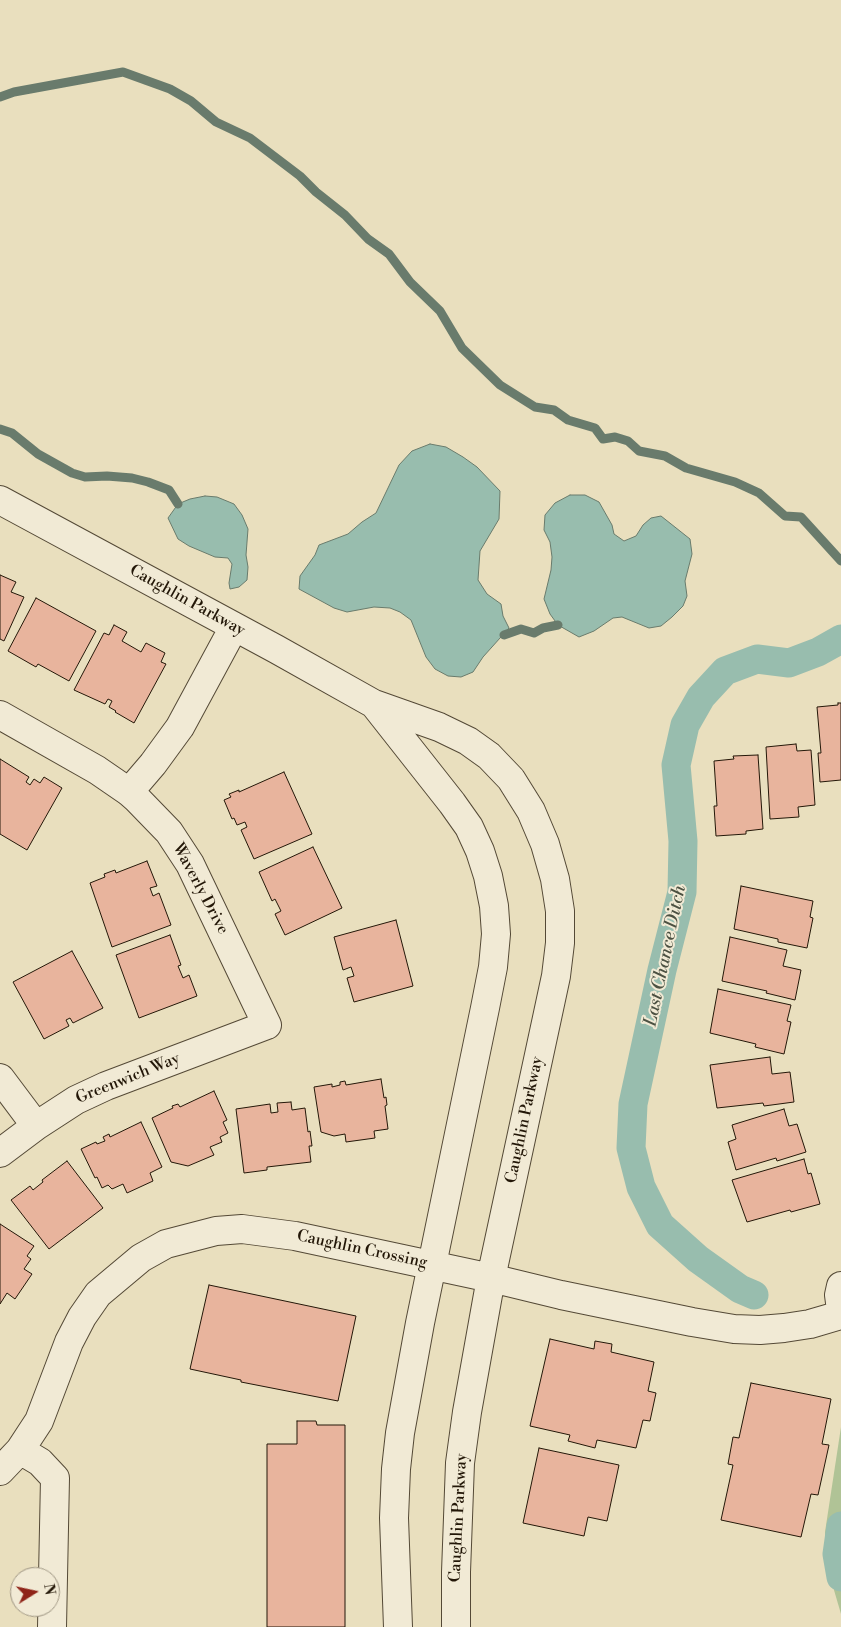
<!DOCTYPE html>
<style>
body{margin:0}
#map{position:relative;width:841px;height:1627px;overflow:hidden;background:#e9dfbe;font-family:"Libre Bodoni",serif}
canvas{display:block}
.north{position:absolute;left:10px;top:1567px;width:50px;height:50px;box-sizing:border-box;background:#f1ead5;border:1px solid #9f9683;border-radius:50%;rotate:80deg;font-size:14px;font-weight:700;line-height:20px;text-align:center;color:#231708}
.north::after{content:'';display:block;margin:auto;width:18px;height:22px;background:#8f2418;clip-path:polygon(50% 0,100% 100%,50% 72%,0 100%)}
</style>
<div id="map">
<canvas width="841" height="1627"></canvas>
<div class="north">N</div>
</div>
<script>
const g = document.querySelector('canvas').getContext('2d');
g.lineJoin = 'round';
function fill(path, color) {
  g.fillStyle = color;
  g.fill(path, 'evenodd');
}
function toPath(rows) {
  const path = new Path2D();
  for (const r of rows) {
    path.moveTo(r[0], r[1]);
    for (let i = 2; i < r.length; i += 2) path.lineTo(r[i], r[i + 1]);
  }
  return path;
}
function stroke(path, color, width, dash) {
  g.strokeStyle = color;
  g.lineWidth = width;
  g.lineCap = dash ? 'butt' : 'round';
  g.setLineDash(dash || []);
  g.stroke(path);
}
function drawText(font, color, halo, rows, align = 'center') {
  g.font = font + ' "Libre Bodoni",serif';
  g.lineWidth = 4;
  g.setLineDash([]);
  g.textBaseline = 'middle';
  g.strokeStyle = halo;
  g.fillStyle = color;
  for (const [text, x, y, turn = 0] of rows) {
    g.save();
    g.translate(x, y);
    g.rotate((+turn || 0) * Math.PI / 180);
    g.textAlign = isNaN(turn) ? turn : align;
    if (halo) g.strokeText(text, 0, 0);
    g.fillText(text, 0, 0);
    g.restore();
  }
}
fill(toPath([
 [841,1427,841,1614,829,1573,825,1553,825,1532]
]), '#b0c396');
const water = toPath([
 [430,444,446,447,463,457,477,467,500,491,499,519,480,551,478,580,487,594,501,604,503,616,509,628,483,657,473,672,461,677,448,676,435,669,426,657,411,620,400,612,390,608,374,607,347,612,334,608,299,589,300,576,315,555,319,545,348,534,362,522,376,513,399,465,412,451,430,444],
 [570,495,585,495,599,502,612,525,614,534,624,541,636,536,643,525,651,518,661,516,690,539,692,554,685,581,687,596,683,606,672,617,661,626,649,628,622,617,613,618,594,631,579,637,558,625,550,614,544,599,551,570,552,557,550,542,544,530,545,515,555,503,570,495],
 [205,496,217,497,234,504,242,515,248,529,246,555,248,567,247,580,239,587,230,589,229,583,232,564,228,558,215,557,189,546,178,539,168,518,178,504,190,499,205,496]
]);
fill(water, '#98bdae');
stroke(water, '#697b6c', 1);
stroke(toPath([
 [0,97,14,92,123,72,170,89,191,101,216,122,250,138,300,176,316,192,345,215,368,239,389,254,410,282,440,311,462,348,500,385,535,407,554,410,568,420,595,428,603,439,615,437,628,441,639,451,665,456,686,468,735,482,759,493,785,516,801,517,841,561],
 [0,429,12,433,38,454,72,473,85,477,107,476,132,478,148,482,169,490,178,504],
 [504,635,521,629,534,633,543,628,558,625]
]), '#697b6c', 9);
stroke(toPath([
 [754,1295,740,1289,698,1259,660,1225,641,1187,631,1148,633,1104,662,970,682,892,683,841,676,765,685,725,701,697,725,671,757,659,789,663,818,652,841,639],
 [841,1526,837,1554,841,1577]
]), '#98bdae', 29);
const building = toPath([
 [0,575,16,582,11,592,24,597,4,641,0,639,0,575],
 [36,598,96,631,69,681,38,664,36,667,8,651,36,598],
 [114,625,127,632,122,641,141,652,146,643,165,653,161,662,166,664,134,723,115,712,116,711,109,707,112,701,108,699,105,704,74,690,104,633,109,635,114,625],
 [838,703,841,703,841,780,820,782,818,753,821,753,817,707,838,705,838,703],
 [796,744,797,751,811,750,815,805,798,807,799,817,770,819,766,747,796,744],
 [758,755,763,829,746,831,746,834,716,836,714,806,717,806,714,761,734,759,733,756,758,755],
 [0,759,29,777,26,782,30,785,34,779,40,783,44,777,62,788,27,850,0,834,0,759],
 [284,772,312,834,254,859,241,830,247,827,245,822,237,825,234,818,232,819,224,800,231,797,229,794,239,790,239,792,284,772],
 [313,847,342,908,285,935,275,914,281,911,275,899,272,901,259,872,313,847],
 [147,861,157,886,150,888,153,896,159,893,171,925,112,947,90,883,105,877,104,874,115,870,116,873,147,861],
 [741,886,813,901,810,917,813,918,807,948,778,942,778,939,734,929,741,886],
 [396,920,413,986,354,1002,347,978,354,976,351,967,343,970,334,937,396,920],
 [170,935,181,965,178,966,183,978,189,975,197,996,139,1018,116,955,170,935],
 [730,937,787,950,783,966,801,970,795,1000,766,993,767,991,722,981,730,937],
 [72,951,103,1008,73,1023,70,1018,66,1020,69,1026,44,1039,13,982,72,951],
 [718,989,791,1005,787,1021,791,1022,784,1054,755,1047,756,1044,710,1033,718,989],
 [770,1057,772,1074,790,1072,794,1102,764,1106,763,1103,717,1108,710,1065,770,1057],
 [381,1079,384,1098,386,1097,387,1105,385,1106,388,1129,374,1131,375,1138,346,1142,345,1134,334,1136,321,1132,314,1087,332,1084,332,1087,340,1085,340,1082,345,1081,346,1085,381,1079],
 [214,1091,227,1120,223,1122,228,1133,220,1137,222,1142,210,1147,214,1155,188,1166,171,1162,152,1118,173,1108,172,1106,178,1104,180,1107,214,1091],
 [291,1102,292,1110,305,1108,308,1132,310,1131,312,1146,309,1146,311,1162,267,1167,267,1170,244,1173,236,1109,270,1104,271,1113,278,1112,277,1103,291,1102],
 [784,1109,789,1126,797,1124,806,1152,777,1161,776,1158,736,1170,728,1142,736,1139,732,1125,784,1109],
 [141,1122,162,1167,150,1173,153,1181,127,1193,123,1184,112,1189,108,1185,102,1188,97,1177,95,1178,81,1149,96,1142,97,1144,105,1141,103,1137,109,1134,110,1137,141,1122],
 [804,1159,808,1174,811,1173,820,1204,791,1212,790,1210,747,1222,732,1180,804,1159],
 [67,1161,103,1208,49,1249,11,1200,30,1186,33,1190,43,1182,42,1180,67,1161],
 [0,1224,34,1246,27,1256,31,1259,24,1269,32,1274,15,1299,7,1293,0,1304,0,1224],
 [209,1285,356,1316,338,1401,241,1382,241,1380,190,1369,209,1285],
 [550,1339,594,1349,595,1341,612,1344,611,1352,654,1362,648,1391,656,1393,650,1421,643,1420,636,1448,597,1440,595,1448,568,1441,570,1435,530,1426,550,1339],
 [751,1383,831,1399,822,1444,829,1445,818,1495,811,1494,801,1537,721,1520,733,1465,728,1464,733,1437,739,1438,751,1383],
 [297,1421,316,1421,317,1425,345,1425,345,1627,267,1627,267,1444,297,1444,297,1421],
 [539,1448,619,1465,607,1521,588,1517,584,1536,523,1523,539,1448]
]);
fill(building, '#e8b49d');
stroke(building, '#231708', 1);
const minor = toPath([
 [0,500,276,649,374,704,439,727,468,741,489,756,511,779,531,811,545,844,555,879,560,911,560,943,556,976,547,1018,491,1278,467,1412,460,1463,456,1572,456,1627],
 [374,704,452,803,469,827,480,851,488,876,494,906,496,934,493,967,485,1008,420,1323,400,1433,396,1469,394,1518,398,1627],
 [0,715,97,770,129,792,137,799,169,832,190,864,267,1025,106,1086,76,1100,36,1126,0,1153],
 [129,792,153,764,180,727,234,627],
 [0,1078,36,1126],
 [841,1286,839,1295,841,1310],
 [20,1450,40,1462,55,1478,52,1627],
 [0,1471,20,1450,39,1421,69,1342,82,1317,98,1294,141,1258,166,1244,216,1231,242,1229,295,1236,491,1278,561,1295,692,1322,734,1329,760,1330,784,1328,810,1324,841,1315]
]);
stroke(minor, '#544936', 30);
stroke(minor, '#f1ead5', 28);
drawText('16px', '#231708', '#f1ead5', [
 ["Caughlin Parkway",187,601,29],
 ["Waverly Drive",200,889,62],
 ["Greenwich Way",128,1079,-22],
 ["Caughlin Parkway",525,1120,-78],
 ["Caughlin Crossing",362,1250,12],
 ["Caughlin Parkway",459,1518,-87]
]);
drawText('italic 18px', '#4c5142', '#f1ead5', [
 ["Last Chance Ditch",666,956,-78]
]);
</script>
